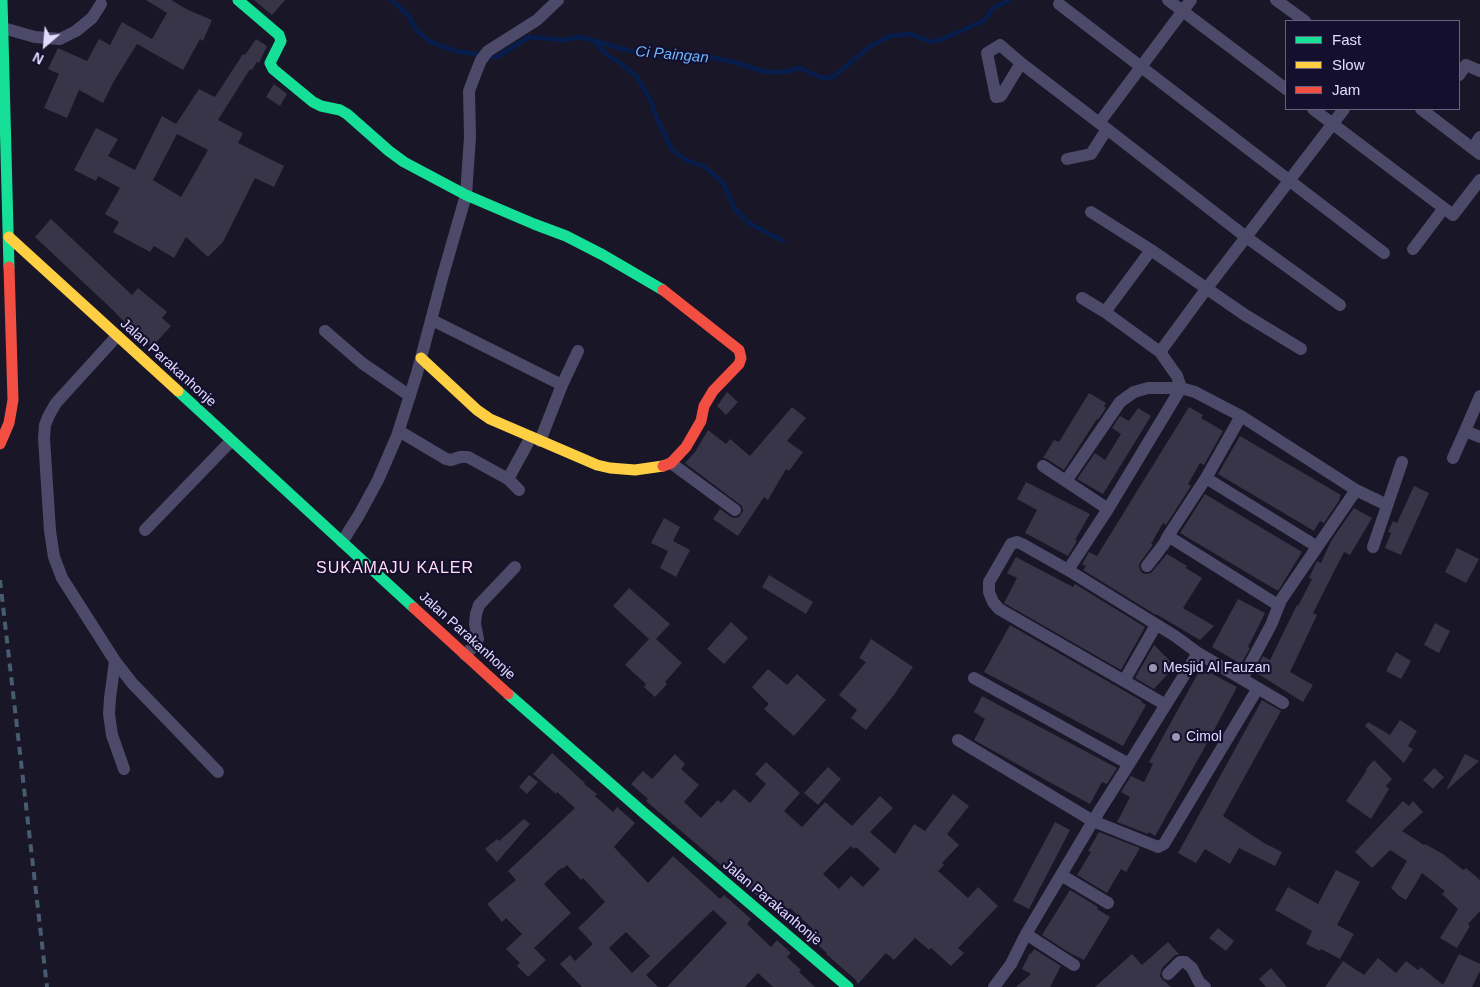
<!DOCTYPE html>
<style>
body{margin:0}
#map{position:relative;width:1480px;height:987px;overflow:hidden;background:#191627;font-family:Arial,sans-serif}
canvas{display:block}
.legend{position:absolute;left:1285px;top:20px;width:175px;height:90px;box-sizing:border-box;background:#150f2e;border:1px solid #676182;margin:0;padding:6px 9px;list-style:none;font-size:15px;color:#e1dcff}
.legend li{display:flex;align-items:center;gap:10px;height:25px}
.legend b{width:25px;border:1px solid #676182}
.north{position:absolute;left:20px;top:20px;width:50px;height:50px;-webkit-text-stroke:4px #150f2e;paint-order:stroke;rotate:207deg;font-size:14px;font-weight:700;line-height:20px;text-align:center;color:#e1dcff}
.north::after{content:'';display:block;margin:auto;width:18px;height:22px;background:#e1dcff;clip-path:polygon(50% 0,100% 100%,50% 72%,0 100%)}
</style>
<div id="map">
<canvas width="1480" height="987"></canvas>
<ul class="legend">
<li><b style="height:6px;background:#16e098"></b>Fast</li>
<li><b style="height:6px;background:#ffcf43"></b>Slow</li>
<li><b style="height:6px;background:#f24e42"></b>Jam</li>
</ul>
<div class="north">N</div>
</div>
<script>
const g = document.querySelector('canvas').getContext('2d');
g.lineJoin = 'round';
function toPath(rows) {
  const path = new Path2D();
  for (const r of rows) {
    path.moveTo(r[0], r[1]);
    for (let i = 2; i < r.length; i += 2) path.lineTo(r[i], r[i + 1]);
  }
  return path;
}
function stroke(path, color, width, dash) {
  g.strokeStyle = color;
  g.lineWidth = width;
  g.lineCap = dash ? 'butt' : 'round';
  g.setLineDash(dash || []);
  g.stroke(path);
}
function fill(path, color) {
  g.fillStyle = color;
  g.fill(path, 'evenodd');
}
function drawText(font, color, halo, rows, align = 'center') {
  g.font = font + ' Arial,sans-serif';
  g.lineWidth = 4.5;
  g.setLineDash([]);
  g.textBaseline = 'middle';
  g.strokeStyle = halo;
  g.fillStyle = color;
  for (const [text, x, y, turn = 0] of rows) {
    g.save();
    g.translate(x, y);
    g.rotate((+turn || 0) * Math.PI / 180);
    g.textAlign = isNaN(turn) ? turn : align;
    if (halo) g.strokeText(text, 0, 0);
    g.fillText(text, 0, 0);
    g.restore();
  }
}
stroke(toPath([
 [391,0,409,16,417,31,429,41,455,51,497,57,529,37,564,40,582,37,626,50,664,57,698,54,737,63,766,72,784,72,800,68,822,78,833,77,869,47,890,36,911,34,931,42,943,39,985,20,992,9,1009,0],
 [594,41,608,56,620,63,637,77,650,99,658,121,672,150,686,160,705,167,723,183,735,209,749,223,783,241]
]), '#071e4d', 4.5);
fill(toPath([
 [146,0,171,0,188,10,212,20,203,41,200,39,183,70,137,44,114,81,103,103,79,90,67,118,44,108,59,74,48,69,58,48,87,61,99,39,110,45,122,22,152,39,167,13],
 [254,0,285,0,272,15],
 [256,39,267,46,259,63,257,62,252,70,250,69,218,120,243,133,238,143,284,166,274,187,255,178,223,242,208,257,186,237,174,258,154,246,150,252,113,232,119,222,105,214,120,188,98,176,96,181,74,170,96,128,118,139,108,156,135,170,162,116,176,124,199,89,215,97,243,54,245,55],
 [177,134,208,150,181,197,153,180],
 [274,84,287,94,280,106,266,97],
 [51,219,132,295,138,288,167,312,162,318,171,326,152,347,116,314,116,313,35,237],
 [727,392,738,402,726,415,717,406],
 [1089,393,1106,403,1104,406,1106,408,1098,420,1097,419,1064,470,1047,459,1043,458,1054,440,1059,442],
 [792,407,806,418,787,441,803,452,789,471,786,469,768,500,764,497,738,536,713,519,720,509,731,517,735,518,739,517,743,511,742,506,685,463,695,452,708,430,726,444,730,439,750,456],
 [1189,407,1203,415,1201,418,1223,431,1204,465,1200,463,1188,484,1191,486,1166,525,1163,523,1151,544,1153,545,1141,561,1139,565,1140,570,1142,573,1146,574,1151,573,1167,554,1187,566,1186,568,1202,578,1183,608,1214,626,1200,640,1156,614,1156,615,1083,570,1086,566,1082,564,1089,552,1097,556],
 [1138,408,1151,416,1103,494,1077,479,1095,453,1105,460,1121,434,1112,428,1120,416,1129,421],
 [1240,436,1341,495,1339,499,1340,499,1324,523,1320,521,1314,531,1218,474],
 [1026,482,1090,514,1075,540,1077,541,1068,556,1025,533,1037,510,1017,499],
 [1414,486,1429,493,1401,555,1385,548,1391,533,1388,532,1393,521,1397,523],
 [1205,494,1302,552,1278,591,1180,533],
 [1354,508,1372,518,1350,555,1344,552,1313,613,1317,615,1290,672,1313,685,1303,702,1255,672,1263,656,1270,660,1297,605,1298,606,1312,579,1309,578,1316,563,1317,561,1321,563,1331,541],
 [664,518,680,527,673,541,690,550,676,577,660,568,668,551,651,543],
 [1457,548,1479,559,1466,583,1445,572],
 [1016,557,1073,587,1075,584,1145,627,1121,670,1004,603,1017,578,1007,573],
 [769,575,813,602,806,614,762,587],
 [629,588,670,624,656,639,682,663,665,682,667,684,655,697,644,687,646,684,625,665,649,639,613,606],
 [1238,599,1265,613,1248,647,1250,648,1241,664,1212,647],
 [731,622,748,638,724,664,707,649],
 [1435,623,1450,631,1439,653,1424,645],
 [1010,625,1142,701,1141,702,1146,705,1123,746,984,672],
 [871,639,913,667,894,695,866,730,851,718,857,710,839,695,866,662,859,658],
 [1154,645,1175,666,1154,689,1135,678],
 [1396,652,1411,661,1401,679,1386,671],
 [1201,668,1237,687,1206,745,1155,836,1149,832,1148,834,1117,822,1130,797,1121,792,1131,776,1144,782,1153,764,1149,762],
 [768,669,787,685,797,674,826,700,794,736,764,709,769,704,752,687],
 [982,696,993,702,1117,768,1107,784,1102,782,1090,804,1042,778,974,740,985,719,974,712],
 [1262,700,1281,711,1223,816,1264,843,1282,852,1275,866,1239,848,1230,864,1205,849,1196,863,1178,853],
 [1400,720,1417,731,1408,746,1413,749,1404,763,1365,726,1368,722,1390,735],
 [552,753,585,783,584,784,597,794,595,796,613,812,617,807,635,823,614,847,648,883,673,856,720,899,724,895,751,919,747,924,771,947,777,940,779,942,791,953,787,957,801,970,799,972,815,987,773,987,758,973,745,987,667,987,727,923,713,910,646,975,658,987,582,987,560,964,570,955,575,961,593,944,578,928,605,902,583,878,581,880,567,865,562,869,561,868,544,884,571,913,534,948,546,960,528,977,517,966,520,963,506,949,522,934,506,918,502,922,487,904,516,880,508,871,575,808,557,792,556,794,533,774],
 [626,932,650,956,632,973,609,948],
 [675,754,685,764,681,769,699,785,684,802,701,818,718,800,721,803,734,789,750,803,766,784,755,774,766,762,800,793,784,811,802,827,825,802,852,826,880,796,893,808,870,832,895,854,914,824,925,831,953,794,969,806,947,834,959,845,942,863,944,865,938,871,968,898,978,887,998,906,958,948,964,953,951,966,931,948,929,950,915,938,894,960,886,953,858,984,855,979,826,954,827,953,807,935,813,929,790,908,782,917,646,801,648,799,631,784,643,771,652,779],
 [851,846,854,849,856,847,880,869,863,887,851,876,839,889,823,874],
 [1465,754,1479,761,1448,789,1447,788],
 [1374,760,1392,779,1386,786,1389,789,1371,819,1346,801,1367,770,1366,769],
 [828,767,841,779,818,805,804,793],
 [1434,768,1444,777,1433,789,1423,780],
 [529,775,538,782,527,794,519,787],
 [1403,801,1409,806,1413,801,1423,812,1402,831,1424,845,1425,844,1443,854,1463,870,1466,868,1480,880,1480,911,1468,924,1470,926,1457,948,1440,938,1458,909,1442,894,1445,891,1422,873,1406,900,1399,896,1391,888,1407,861,1390,850,1372,868,1355,852],
 [524,819,530,824,497,862,485,849,497,839,499,841],
 [1055,822,1070,830,1029,909,1013,901],
 [1099,832,1140,848,1126,872,1121,869,1107,893,1077,875,1091,852,1088,851],
 [1336,870,1360,882,1337,925,1354,934,1340,959,1321,949,1320,951,1306,944,1312,931,1275,910,1288,887,1318,904],
 [1070,890,1098,907,1097,909,1110,917,1084,960,1068,952,1042,935],
 [1218,928,1234,941,1226,951,1209,938],
 [1168,942,1179,954,1174,956,1162,968,1160,976,1162,979,1171,987,1095,987,1132,954,1142,965],
 [1034,949,1061,966,1050,987,1016,987,1031,974,1022,969,1030,953,1031,954],
 [1459,954,1480,964,1480,971,1472,987,1325,987,1343,961,1364,975,1378,958,1396,973,1406,961,1418,970,1421,967,1443,985],
 [1271,968,1287,987,1266,987,1259,979]
]), '#383548');
stroke(toPath([
 [1168,0,1286,89],
 [1276,0,1305,21],
 [1059,4,1384,253],
 [3,28,35,37,60,39,76,31,92,18,101,4],
 [1021,63,1000,45,987,53,996,97,1001,96,1021,63,1107,129],
 [1459,75,1466,65,1480,71],
 [1313,109,1453,215,1480,180],
 [1421,109,1480,154],
 [1099,123,1191,0],
 [1473,148,1480,137],
 [1067,159,1091,154,1107,129,1246,237,1340,305],
 [1091,212,1151,250,1105,312],
 [1413,249,1444,208],
 [1151,250,1245,315,1301,349],
 [1082,298,1105,312,1160,352],
 [432,320,562,385,578,351],
 [325,331,362,363,410,396],
 [117,336,56,403,49,415,45,425,44,438,50,531,54,557,62,578,115,661,132,683,218,772],
 [1241,416,1206,478,1168,536,1278,605],
 [399,431,446,459,451,460,460,457,468,457,508,479,531,437],
 [1465,431,1480,396],
 [540,441,562,385],
 [1453,458,1465,431,1480,437],
 [671,463,735,510],
 [1043,466,1108,509],
 [1206,478,1316,546],
 [508,479,519,490],
 [1066,481,1120,402,1134,392,1148,388,1181,388,1195,392,1241,416,1356,490,1281,600,1271,625,1242,679],
 [1356,490,1387,505],
 [145,530,231,441],
 [342,542,359,515,378,480,397,436,417,373,443,275,466,195,470,137,469,91,475,75,481,60,488,51,537,20,558,0],
 [1373,547,1402,462],
 [1147,566,1164,544,1168,536],
 [1068,570,1108,509,1181,388,1177,376,1160,352,1207,288,1344,109],
 [1198,653,1283,703],
 [465,655,476,644,478,639,475,624,476,614,479,605,515,567],
 [115,661,110,698,109,714,112,735,124,769],
 [974,678,1129,764],
 [1124,681,1156,625],
 [958,740,1093,821,1158,847,1164,844,1258,688],
 [1061,875,1108,903],
 [1026,934,1074,965],
 [1168,974,1180,962,1185,962,1192,968,1199,982,1205,987],
 [994,987,1011,964,1026,934,1093,821,1129,764,1198,653,1175,636,1068,570,1022,544,1017,542,1011,544,989,582,989,592,993,602,999,609,1166,705]
]), '#4c4a68', 12);
stroke(toPath([
 [2,0,9,267],
 [238,0,279,35,281,41,270,63,273,69,313,102,321,106,340,110,347,114,389,151,404,162,466,195,534,224,566,236,603,255,663,290],
 [178,391,414,608],
 [508,694,645,814,848,987]
]), '#16e098', 11);
stroke(toPath([
 [9,237,178,391],
 [421,358,477,410,490,419,597,465,610,468,635,470,663,466]
]), '#ffcf43', 11);
stroke(toPath([
 [663,290,739,350,741,358,739,364,713,391,704,406,701,421,686,447,671,463,663,466],
 [0,444,9,423,13,400,9,267],
 [414,608,508,694]
]), '#f24e42', 11);
stroke(toPath([
 [0,580,47,987]
]), '#475b71', 4, [8, 6]);
for (const [x, y, r, color] of [
 [1153,668,5,"#9b97b3"],
 [1176,737,5,"#9b97b3"]
]) {
  const dot = new Path2D();
  dot.arc(x, y, r, 0, 2 * Math.PI);
  g.fillStyle = color;
  g.fill(dot);
  stroke(dot, '#150f2e', 2);
}
drawText('14px', '#e1dcff', '#150f2e', [
 ["Jalan Parakanhonje",168,363,42],
 ["Jalan Parakanhonje",467,636,42],
 ["Jalan Parakanhonje",772,903,40]
]);
drawText('14px', '#e1dcff', '#150f2e', [
 ["Mesjid Al Fauzan",1163,668],
 ["Cimol",1186,737]
], 'left');
drawText('italic 15px', '#6ab7ff', '#150f2e', [
 ["Ci Paingan",672,55,5]
]);
g.letterSpacing = '1px';
drawText('16px', '#ffdef2', '#150f2e', [
 ["SUKAMAJU KALER",395,569]
]);
g.letterSpacing = '0px';
</script>
